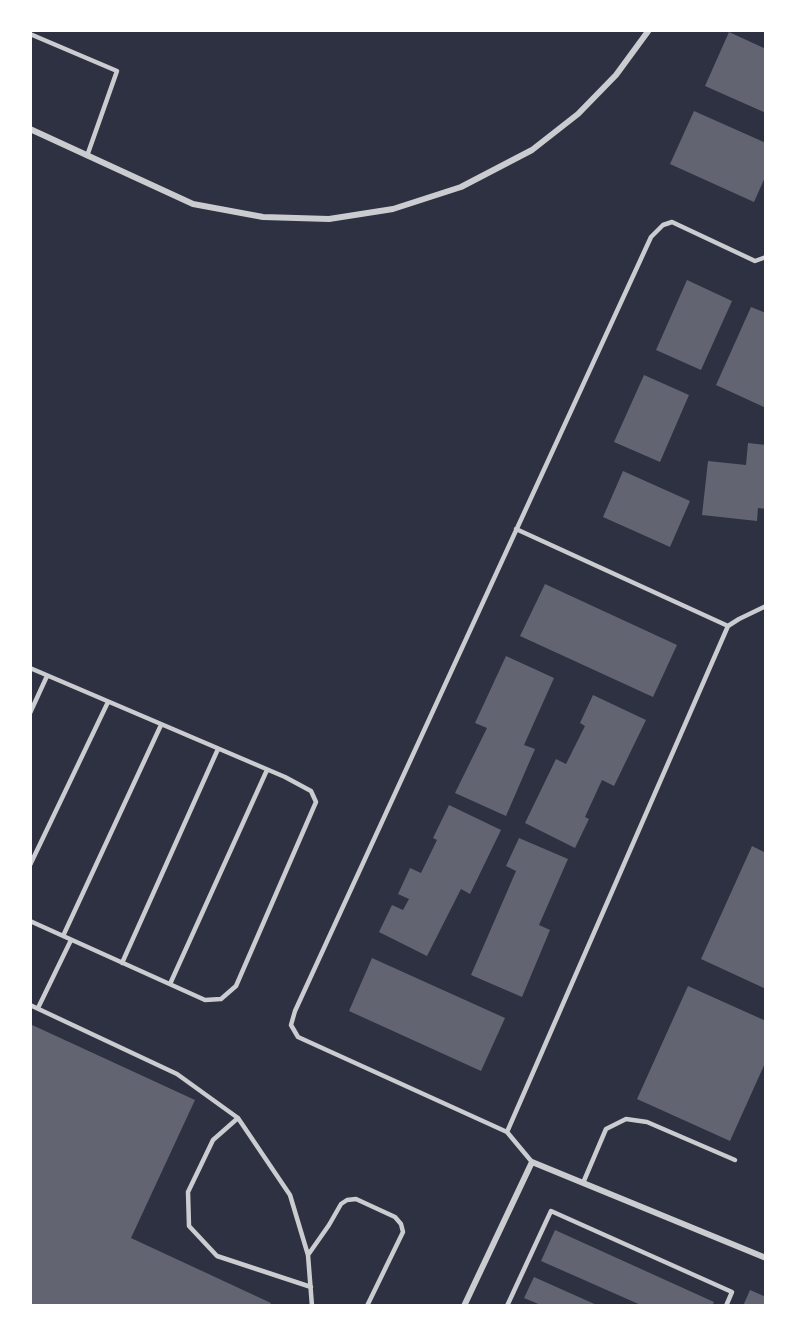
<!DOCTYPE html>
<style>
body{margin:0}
#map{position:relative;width:796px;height:1336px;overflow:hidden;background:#2d3142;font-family:"Roboto Condensed",sans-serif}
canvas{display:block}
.frame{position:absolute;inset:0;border:32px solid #fff;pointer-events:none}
</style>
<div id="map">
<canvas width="796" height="1336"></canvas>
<div class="frame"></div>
</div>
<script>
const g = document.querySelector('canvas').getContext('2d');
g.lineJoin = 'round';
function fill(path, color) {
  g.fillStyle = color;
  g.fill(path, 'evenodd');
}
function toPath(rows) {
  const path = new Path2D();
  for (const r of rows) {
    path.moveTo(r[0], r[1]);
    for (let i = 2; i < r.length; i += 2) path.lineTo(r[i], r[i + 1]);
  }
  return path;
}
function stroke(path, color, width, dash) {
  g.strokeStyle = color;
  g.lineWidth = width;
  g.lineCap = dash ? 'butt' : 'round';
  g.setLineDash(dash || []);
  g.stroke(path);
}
fill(toPath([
 [729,32,766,49,766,113,705,86],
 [694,111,766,143,766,175,754,202,670,164],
 [687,280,732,301,701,370,656,350],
 [751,307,766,313,766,408,716,385],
 [644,375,689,395,660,462,614,442],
 [748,443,766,445,766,509,758,508,757,521,702,515,708,461,746,465],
 [623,471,690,501,670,547,603,517],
 [545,584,677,645,653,697,520,636],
 [506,656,554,678,524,745,535,749,506,816,455,793,487,728,475,723],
 [593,695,646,720,614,786,602,780,585,817,589,819,575,848,525,823,556,759,566,764,585,726,580,723],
 [449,805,501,830,470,894,461,889,427,956,379,932,392,905,403,910,409,899,398,894,410,868,421,873,437,840,433,838],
 [519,838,568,859,539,925,550,930,522,997,471,975,516,871,506,866],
 [752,846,766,853,766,989,701,959],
 [372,958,505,1018,481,1071,349,1011],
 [688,986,766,1021,766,1061,730,1141,637,1099],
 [30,1024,195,1100,131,1238,271,1303,269,1306,30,1306],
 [555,1230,714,1302,712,1306,643,1306,541,1261],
 [534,1277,599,1306,543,1306,524,1298],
 [750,1290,766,1297,766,1306,743,1306]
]), '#626471');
stroke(toPath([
 [30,34,117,71,87,156],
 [516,529,728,626,507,1132,532,1162],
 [728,626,739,619,766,606],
 [30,668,285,777,311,791,316,802,236,986,221,999,205,1000,30,921],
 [30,713,47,676],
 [30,865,108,702],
 [63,936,161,725],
 [122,963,218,749],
 [170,984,267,770],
 [30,1005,177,1074,238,1118,290,1195,308,1255,312,1306],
 [38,1008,71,940],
 [238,1118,213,1140,188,1192,189,1226,217,1256,311,1287],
 [507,1132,298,1037,291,1025,295,1011,651,237,663,225,672,222,755,261,766,257],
 [583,1183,606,1129,626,1119,647,1122,735,1160],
 [308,1255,329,1225,341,1204,347,1200,356,1199,395,1217,401,1224,403,1232,367,1306],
 [507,1306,551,1211,732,1292,726,1306]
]), '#caccd0', 4.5);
stroke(toPath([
 [30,129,193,204,263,217,329,219,393,209,461,187,532,150,578,114,616,75,649,30],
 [464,1306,532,1162,766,1258]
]), '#caccd0', 6);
</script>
